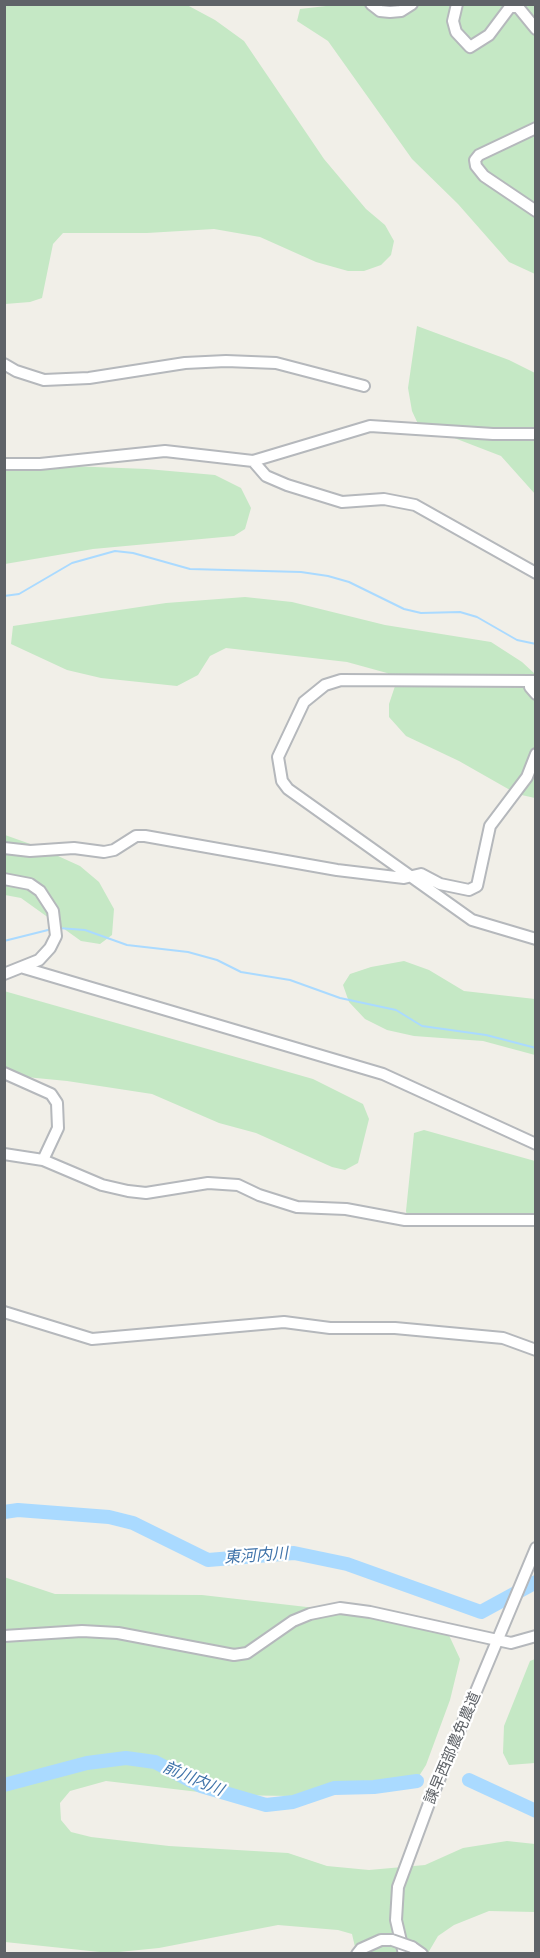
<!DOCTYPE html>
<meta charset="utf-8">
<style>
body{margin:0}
#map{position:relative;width:540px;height:1958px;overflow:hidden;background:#f1efe8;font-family:"IBM Plex Sans",sans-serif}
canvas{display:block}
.frame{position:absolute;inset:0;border:6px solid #5f6368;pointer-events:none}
</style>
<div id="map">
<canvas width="540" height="1958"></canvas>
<div class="frame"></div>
</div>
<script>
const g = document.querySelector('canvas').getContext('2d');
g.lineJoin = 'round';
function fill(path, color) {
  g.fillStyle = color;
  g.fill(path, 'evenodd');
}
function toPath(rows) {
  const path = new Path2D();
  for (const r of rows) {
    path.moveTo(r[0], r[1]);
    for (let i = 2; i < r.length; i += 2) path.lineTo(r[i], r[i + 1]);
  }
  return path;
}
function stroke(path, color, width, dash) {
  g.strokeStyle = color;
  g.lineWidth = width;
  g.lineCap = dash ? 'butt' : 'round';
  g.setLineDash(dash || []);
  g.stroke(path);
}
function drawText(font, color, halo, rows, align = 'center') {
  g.font = font + ' "IBM Plex Sans","Noto Sans JP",sans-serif';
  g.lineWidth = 4.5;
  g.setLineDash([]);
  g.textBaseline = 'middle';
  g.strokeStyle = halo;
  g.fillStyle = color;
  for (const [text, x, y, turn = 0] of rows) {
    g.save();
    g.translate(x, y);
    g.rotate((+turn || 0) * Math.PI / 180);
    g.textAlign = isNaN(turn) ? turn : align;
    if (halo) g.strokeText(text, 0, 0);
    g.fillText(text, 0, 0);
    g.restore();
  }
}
fill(toPath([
 [5,4,187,5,215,20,244,41,324,159,366,209,385,225,394,241,391,255,381,265,364,271,348,271,316,262,260,237,214,229,147,233,63,233,53,244,42,298,30,302,5,304],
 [335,5,535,5,535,274,509,262,458,204,412,159,328,41,297,21,300,9],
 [417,326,509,360,535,373,535,494,501,456,418,424,412,411,408,388],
 [43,465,147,469,215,475,241,488,251,508,245,529,234,536,93,549,5,564,5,471],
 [245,597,292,602,385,625,491,642,522,662,535,674,535,798,517,794,459,761,406,736,389,717,389,704,397,680,387,673,347,662,226,648,210,656,198,675,177,686,101,678,67,670,11,644,13,626,166,603],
 [5,835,36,846,80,866,99,882,114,909,112,935,100,944,81,941,21,898,5,895],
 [404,961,429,970,464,991,535,999,535,1055,483,1041,414,1036,387,1030,365,1019,349,1002,343,985,350,974,371,967],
 [4,991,313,1079,363,1104,369,1119,358,1163,345,1170,332,1167,256,1133,219,1123,152,1094,67,1081,5,1075],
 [424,1130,535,1161,535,1226,524,1222,419,1226,408,1223,406,1211,414,1133],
 [4,1577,55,1594,202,1595,394,1617,447,1631,460,1659,450,1700,426,1765,414,1784,368,1793,290,1796,224,1795,106,1781,70,1791,60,1803,61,1820,71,1832,91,1837,169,1846,288,1853,327,1866,369,1870,425,1865,463,1848,507,1841,535,1844,535,1912,489,1911,454,1925,438,1936,428,1953,350,1953,355,1947,352,1934,338,1930,278,1925,159,1948,109,1953,5,1942],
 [535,1659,535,1763,509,1765,503,1753,504,1726,530,1661]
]), '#c5e8c5');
stroke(toPath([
 [4,596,19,594,72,563,115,551,133,553,190,569,301,572,328,576,349,582,404,609,421,613,460,612,477,617,517,640,536,644],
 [58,928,85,930,127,945,188,952,217,960,241,972,290,980,340,998,396,1010,422,1026,486,1035,536,1048],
 [4,941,52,929]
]), '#aadaff', 2);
stroke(toPath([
 [4,1512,18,1510,109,1517,133,1523,208,1560,294,1553,347,1564,481,1612,536,1582],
 [469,1780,536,1811],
 [4,1785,87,1763,126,1758,155,1762,201,1786,266,1805,293,1802,334,1788,374,1787,417,1781]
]), '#aadaff', 14);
const minor = toPath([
 [371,4,380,11,390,12,401,11,412,4],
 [457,4,453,21,456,32,470,47,489,35,510,7,518,7,536,29],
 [536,128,479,155,475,160,476,166,484,176,536,211],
 [4,364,16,371,44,380,89,378,185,363,226,361,276,363,364,386],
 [253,461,266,476,287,485,342,502,384,499,415,505,536,573],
 [4,464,40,464,165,451,253,461,370,426,493,434,536,434],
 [530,681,341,680,325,685,304,702,278,757,282,781,288,789,472,920,536,939],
 [536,681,530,681,530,687,536,694],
 [4,848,30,851,74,848,104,852,114,850,136,836,145,836,337,870,404,878,421,874,440,884,469,890,477,886,490,826,527,777,536,754],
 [4,879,30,884,40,891,53,911,56,936,50,948,39,960,4,974],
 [24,968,383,1074,536,1144],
 [4,1073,51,1094,57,1103,58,1128,43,1160],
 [4,1154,43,1160,102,1185,128,1191,146,1193,208,1183,238,1185,259,1195,297,1207,346,1209,405,1220,536,1220],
 [4,1312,92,1339,284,1322,330,1328,395,1328,503,1338,536,1350],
 [4,1636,82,1631,118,1633,234,1655,247,1653,293,1621,310,1614,340,1608,370,1612,511,1643,536,1636],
 [412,1947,422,1954],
 [357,1954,361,1949,381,1940,392,1940],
 [404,1954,396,1920,398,1887,428,1806,536,1548]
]);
stroke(minor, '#b5b8bc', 14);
stroke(minor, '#fff', 10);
const minorBridge = toPath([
 [392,1940,412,1947]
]);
stroke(minorBridge, '#b5b8bc', 14, []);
stroke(minorBridge, '#fff', 10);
drawText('15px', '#5f6368', '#fff', [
 ["諫早西部農免農道",453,1748,-67]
]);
drawText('italic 16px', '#4174aa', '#fff', [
 ["東河内川",256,1556,-4],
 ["前川内川",193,1779,23]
]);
</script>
